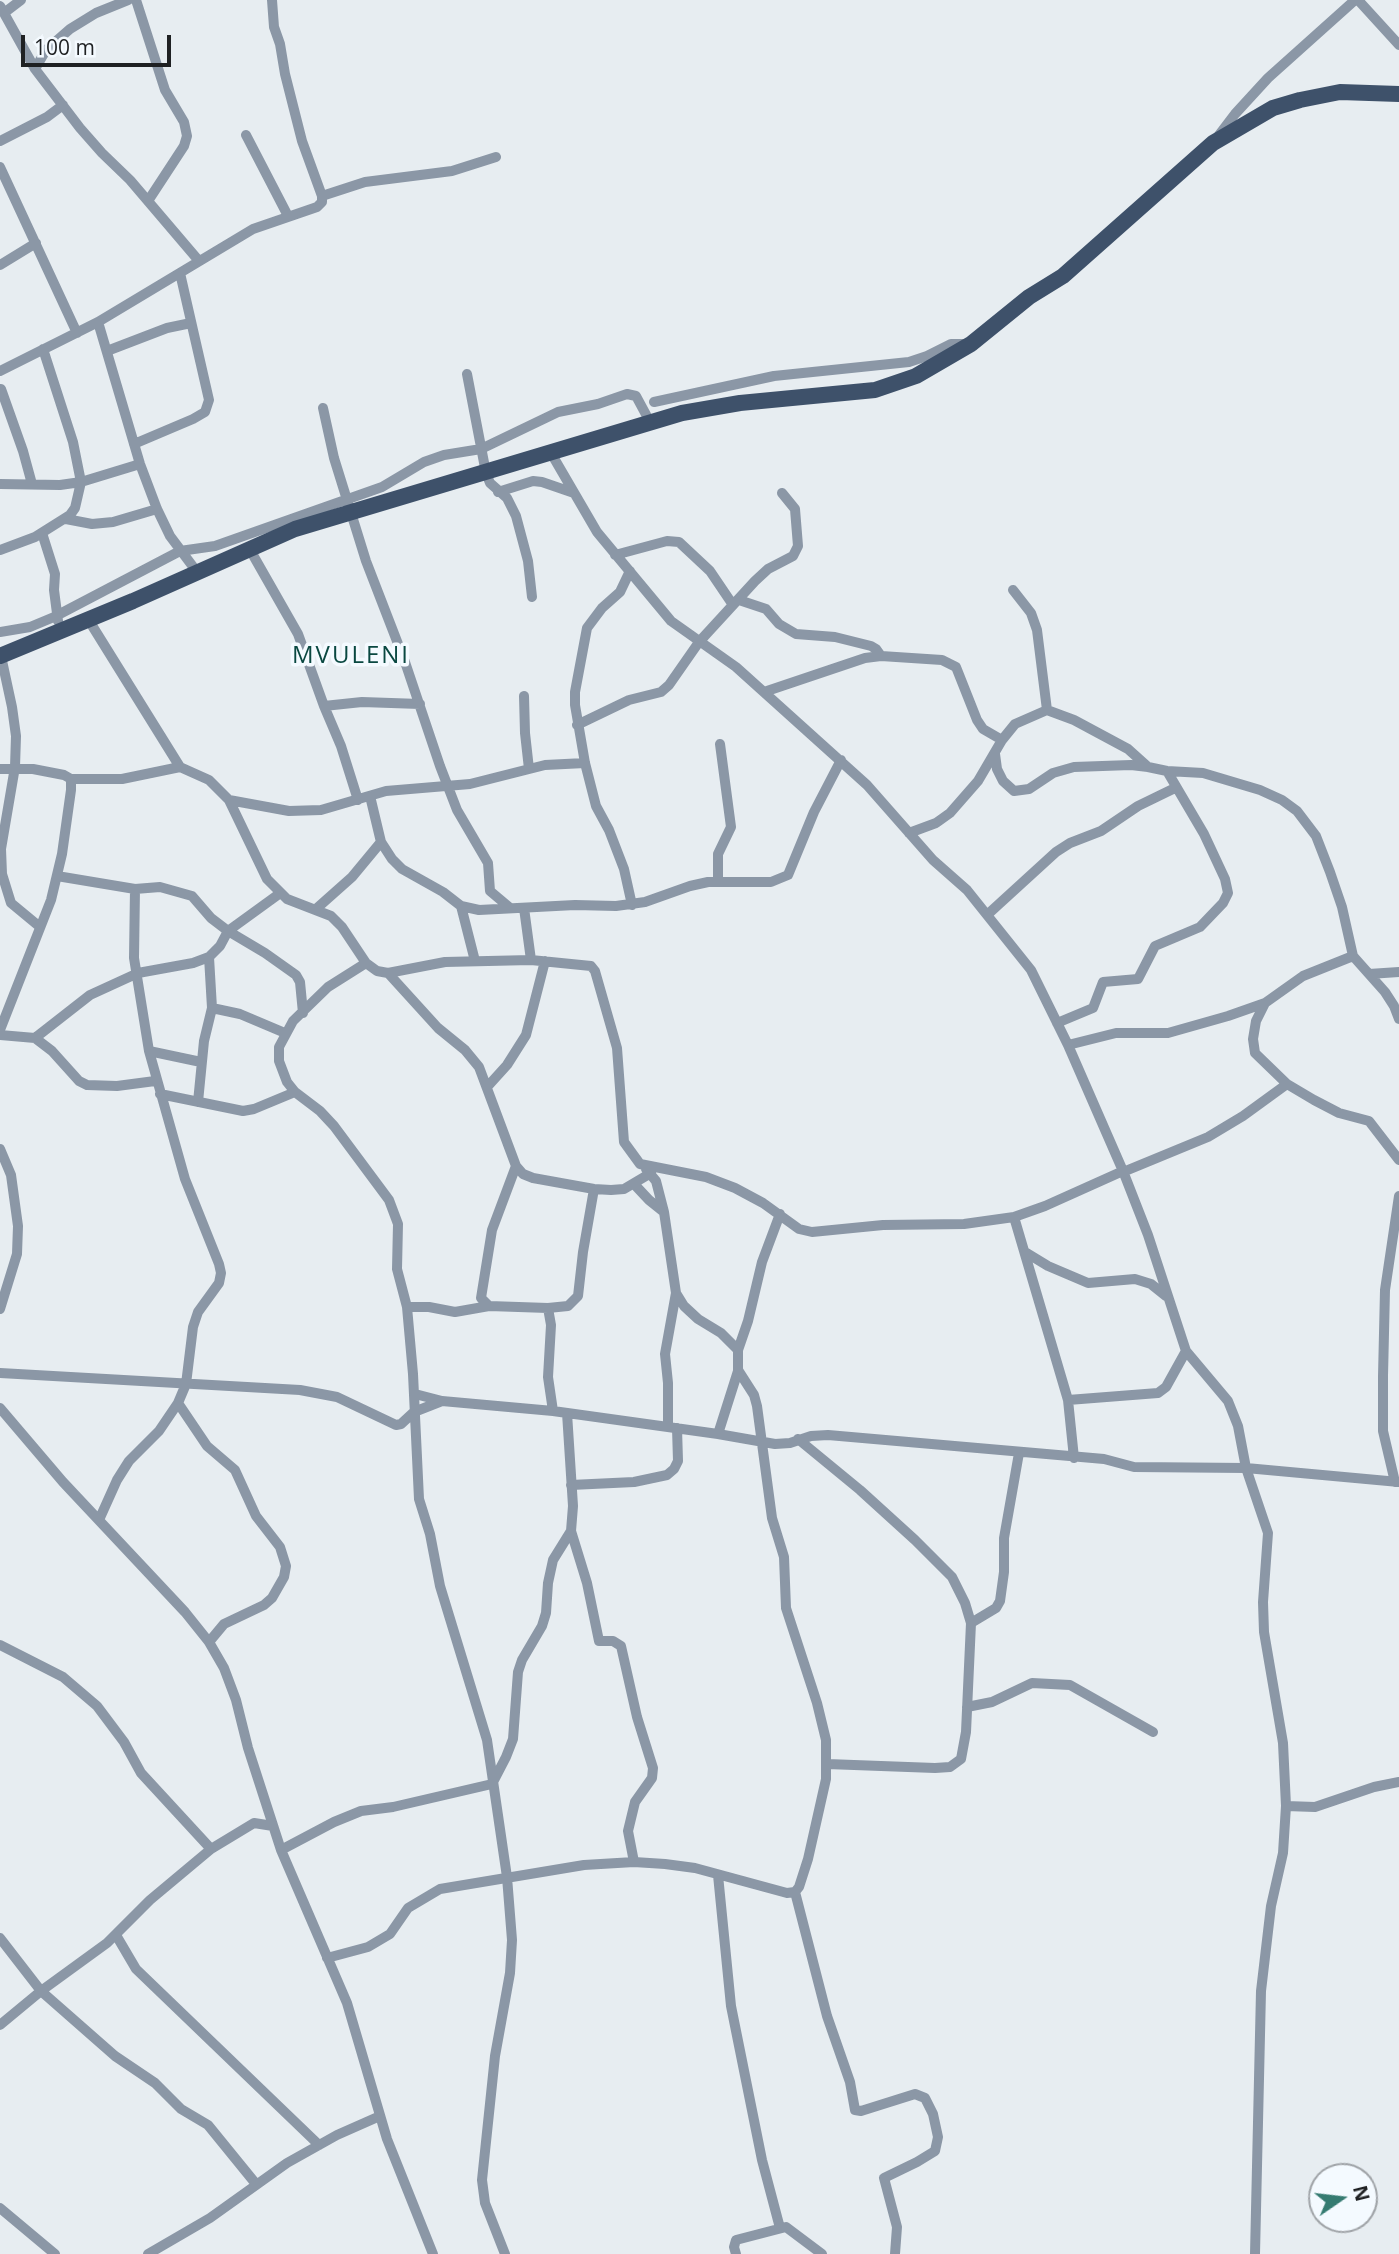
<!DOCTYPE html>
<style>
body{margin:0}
#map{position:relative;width:1399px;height:2254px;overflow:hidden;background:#e7edf1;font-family:"Open Sans",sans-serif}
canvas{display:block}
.north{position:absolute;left:1308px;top:2163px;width:70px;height:70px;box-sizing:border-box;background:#f4faff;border:2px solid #9fa3a7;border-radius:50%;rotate:76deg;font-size:19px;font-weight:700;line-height:28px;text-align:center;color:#1f2123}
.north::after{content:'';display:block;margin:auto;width:24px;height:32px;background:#357b71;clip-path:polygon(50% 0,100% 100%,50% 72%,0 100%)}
.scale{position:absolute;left:21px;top:35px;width:150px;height:32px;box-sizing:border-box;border:4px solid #1f2123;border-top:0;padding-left:9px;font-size:21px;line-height:24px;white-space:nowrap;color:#1f2123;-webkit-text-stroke:5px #f4faff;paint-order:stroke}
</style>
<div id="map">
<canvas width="1399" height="2254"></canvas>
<div class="north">N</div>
<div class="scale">100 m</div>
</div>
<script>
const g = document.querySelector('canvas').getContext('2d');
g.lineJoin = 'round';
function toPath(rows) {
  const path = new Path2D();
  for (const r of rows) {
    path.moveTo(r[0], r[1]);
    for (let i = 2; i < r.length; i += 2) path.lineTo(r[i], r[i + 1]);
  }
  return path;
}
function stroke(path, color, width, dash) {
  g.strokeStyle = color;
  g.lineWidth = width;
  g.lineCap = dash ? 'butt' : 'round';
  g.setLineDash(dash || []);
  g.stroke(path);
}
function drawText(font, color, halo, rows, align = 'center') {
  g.font = font + ' "Open Sans",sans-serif';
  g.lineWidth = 7;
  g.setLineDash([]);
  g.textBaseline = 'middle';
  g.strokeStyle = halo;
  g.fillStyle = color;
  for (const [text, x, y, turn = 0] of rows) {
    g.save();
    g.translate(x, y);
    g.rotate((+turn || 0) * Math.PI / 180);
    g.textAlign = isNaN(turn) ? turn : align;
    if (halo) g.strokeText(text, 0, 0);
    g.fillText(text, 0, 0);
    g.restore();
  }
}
stroke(toPath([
 [136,0,165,90,184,122,187,136,184,146,148,201],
 [1358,0,1399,45],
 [0,6,35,69,80,128,102,153,130,180,199,261],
 [4,13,21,0],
 [35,69,46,50,70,29,96,13,128,0],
 [246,135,288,216],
 [1219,135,1235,114,1268,78,1355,0],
 [0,141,47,117,63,105],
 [0,167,77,333],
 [322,196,365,182,452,171,496,157],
 [0,265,36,243],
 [98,322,140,464,157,509,170,536,197,572],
 [107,351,167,328,191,323],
 [0,371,98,322,253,229,317,207,322,202,322,196,302,141,285,74,280,44,274,27,272,0],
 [467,374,486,473,490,483,507,498,516,516,528,561,532,597],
 [1,389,23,451,32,484],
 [654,402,774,376,909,362,927,356,951,344,971,344],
 [323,408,334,458,366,561,405,662,440,766,457,810,488,863,490,891,509,907],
 [134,444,193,419,205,412,209,400,180,273],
 [551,453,597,532,671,621,736,667,867,785,933,860,967,890,1031,970,1068,1045,1123,1171,1148,1235,1186,1351,1228,1401,1238,1426,1246,1468,1268,1533,1263,1602,1264,1632,1283,1743,1286,1806,1283,1853,1271,1906,1261,1991,1255,2254],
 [0,484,60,485,81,482,140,464],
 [498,492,533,481,542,482,574,493],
 [66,519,92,524,113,522,157,509],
 [42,533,55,574,54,590,58,621],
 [249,548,298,634,324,706,341,746,358,800],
 [0,550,35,537,70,515,75,508,81,482,73,442,43,349],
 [615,555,667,541,679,542,710,571,733,605],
 [630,571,620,592,602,608,587,628,575,692,575,705,585,763,596,806,609,830,624,869,632,905],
 [1013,590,1031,613,1037,630,1047,710,1074,720,1128,749,1148,767,1167,771,1203,773,1260,790,1282,800,1297,811,1316,836,1330,872,1342,907,1353,956,1385,992,1394,1006,1399,1019],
 [739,600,766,609,779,624,796,634,835,637,871,646,876,649,881,656],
 [88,619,180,767,209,780,229,800,267,879,287,899,331,916,342,927,366,963,377,971,388,973,445,962,531,960,591,966,595,971,617,1048,624,1142,640,1164,706,1177,735,1188,763,1203,799,1229,812,1232,883,1225,964,1224,1014,1217,1045,1206,1123,1171],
 [0,632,30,627,54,617,180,551,215,546,382,487,424,462,444,455,481,449,558,412,598,404,627,394,636,396,650,422],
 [1,656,12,707,16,736,15,767,1,849,2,874,11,903,40,927],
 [764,692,865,658,881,656,942,660,956,667,977,720,983,729,1002,740],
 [524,696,525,733,529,769],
 [324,706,362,702,420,704],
 [577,725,629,700,661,692,669,685,699,642,755,581,768,569,793,556,798,546,795,509,782,493],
 [995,754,997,769,1003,781,1014,791,1029,789,1053,773,1074,767,1131,765,1148,767],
 [0,769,33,769,64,775,71,779,71,790,62,854,51,900,0,1030],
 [71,779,122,779,180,767],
 [370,796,381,842,392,859,402,869,443,892,461,906,479,910,575,905,616,906,645,902,690,886,708,882,771,882,788,875,814,812,841,760],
 [229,800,289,811,321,810,386,791,470,784,545,765,585,763],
 [909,833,936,823,950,813,978,781,1002,740,1015,724,1047,710],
 [57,876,135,889,160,887,192,896,211,918,228,931,265,953,296,975,300,982,303,1013],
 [718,882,718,854,731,827,720,744],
 [461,906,475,961],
 [524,908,531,960],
 [316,909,352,877,381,842],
 [987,915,1056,852,1070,843,1101,831,1138,806,1175,788],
 [366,963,328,987,293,1021,279,1047,279,1061,287,1082,295,1092,320,1111,334,1126,389,1200,398,1224,397,1269,407,1307,413,1374,419,1499,430,1534,440,1586,487,1740,507,1877,512,1940,510,1973,495,2056,482,2180,485,2203,505,2254],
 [388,973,438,1028,465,1050,479,1067,516,1166,523,1174,533,1178,594,1189,611,1190,624,1189,651,1173],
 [1369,974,1399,972],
 [1265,1003,1256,1021,1253,1039,1255,1053,1287,1084,1314,1100,1339,1113,1369,1121,1399,1160],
 [212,1008,240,1014,285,1033],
 [1057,1023,1093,1008,1103,982,1138,979,1155,946,1200,927,1223,903,1228,893,1225,879,1204,834,1167,771],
 [0,1035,35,1038,52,1051,79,1081,87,1085,117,1086,155,1081],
 [35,1038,90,995,138,973,193,963,209,957,220,946,228,931,279,894],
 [1068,1045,1116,1033,1168,1033,1228,1016,1265,1003,1303,976,1353,956],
 [149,1051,201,1062],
 [488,1086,507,1065,526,1035,545,961],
 [160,1094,243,1111,254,1109,295,1092],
 [198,1102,204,1041,212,1008,209,957],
 [0,1149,11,1175,18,1226,17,1254,0,1309],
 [516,1166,492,1230,481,1298,489,1306,548,1308,551,1325,548,1377,553,1411],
 [646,1169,656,1181,664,1212,676,1293,684,1306,698,1319,721,1333,738,1350],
 [1123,1172,1208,1137,1243,1116,1287,1084],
 [634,1184,649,1200,664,1212],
 [1014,1217,1068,1400,1074,1458],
 [1025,1252,1048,1266,1088,1283,1135,1279,1151,1284,1166,1296],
 [407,1307,429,1307,455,1312,489,1306],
 [548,1308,568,1306,578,1296,583,1252,594,1189],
 [0,1373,300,1390,337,1397,396,1425,401,1424,414,1412,442,1401],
 [415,1394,442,1401,553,1411,718,1434,775,1444,790,1443,811,1436,828,1435,1104,1459,1134,1467,1246,1468,1399,1482],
 [1068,1400,1158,1393,1166,1387,1186,1351],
 [178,1403,207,1446,235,1470,256,1516,280,1547,286,1566,284,1577,272,1598,264,1605,224,1624,209,1642],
 [0,1408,63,1482,185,1612,209,1642,224,1668,236,1700,248,1748,281,1850,347,2003,387,2139,433,2254],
 [668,1427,668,1383,665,1354,676,1293],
 [718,1434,738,1371],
 [798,1439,860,1490,915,1540,952,1577,965,1603,971,1623,966,1732,961,1759,950,1767,935,1768,827,1764],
 [1395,1482,1383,1431,1383,1376,1385,1290,1399,1196],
 [571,1485,634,1482,667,1475,674,1469,678,1461,677,1428],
 [99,1520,117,1480,129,1461,159,1431,178,1403,186,1384,193,1327,198,1312,219,1283,221,1273,219,1264,185,1179,149,1051,134,958,135,889],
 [571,1531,587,1583,599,1641,613,1641,621,1646,637,1717,653,1768,652,1778,635,1802,628,1831,634,1862],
 [971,1623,996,1608,1000,1601,1004,1572,1004,1538,1019,1453],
 [0,1645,63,1677,97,1706,124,1742,141,1773,211,1849],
 [967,1707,992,1702,1032,1683,1070,1685,1153,1732],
 [1286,1806,1315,1807,1374,1787,1399,1782],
 [281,1850,334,1822,361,1811,393,1807,492,1784,506,1757,513,1739,518,1672,522,1660,542,1626,546,1613,548,1583,553,1560,571,1531,573,1506,567,1413],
 [718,1875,731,2006,762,2160,780,2228],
 [795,1892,827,2016,850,2082,855,2110,861,2111,915,2094,925,2098,933,2114,938,2137,935,2151,917,2162,884,2178,897,2227,895,2254],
 [116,1935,136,1969,319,2145],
 [0,1938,41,1991,115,2056,155,2083,181,2109,208,2125,256,2184],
 [327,1958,368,1947,390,1934,408,1908,440,1889,584,1865,634,1862,665,1864,695,1868,787,1893,795,1892,799,1887,808,1859,826,1779,826,1740,817,1703,786,1608,784,1557,772,1518,757,1406,754,1395,738,1370,738,1350,748,1321,762,1262,780,1214],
 [0,2025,41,1991,107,1943,150,1900,211,1849,254,1823,273,1826],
 [0,2208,55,2254],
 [148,2254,210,2218,287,2163,337,2135,380,2116],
 [736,2254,734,2247,736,2240,786,2227,822,2254]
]), '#8b97a6', 10);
stroke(toPath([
 [0,656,133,601,295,529,682,413,740,403,875,390,916,376,971,344,1029,297,1063,276,1213,143,1273,108,1300,100,1340,92,1399,94]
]), '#3e516a', 16);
g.letterSpacing = '2px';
drawText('24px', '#0a4841', '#f4faff', [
 ["MVULENI",351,656]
]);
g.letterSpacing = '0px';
</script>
